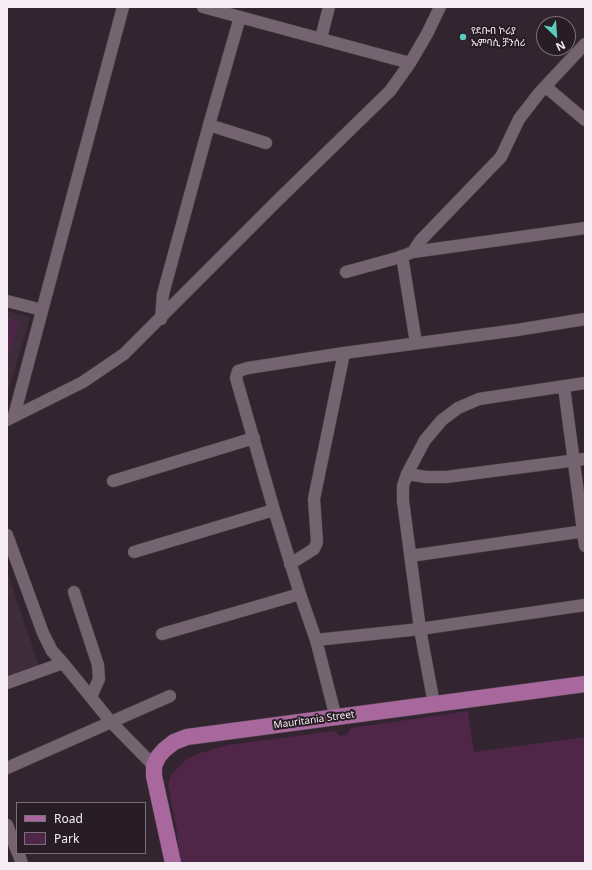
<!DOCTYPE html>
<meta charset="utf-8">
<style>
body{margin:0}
#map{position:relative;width:592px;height:870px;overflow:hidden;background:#32252f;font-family:"Noto Sans",sans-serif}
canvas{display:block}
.frame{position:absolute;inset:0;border:8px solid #f6edf4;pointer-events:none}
.legend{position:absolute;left:16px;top:802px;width:130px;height:52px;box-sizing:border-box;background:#281c25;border:1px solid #7a7078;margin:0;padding:5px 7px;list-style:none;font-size:12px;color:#f6edf4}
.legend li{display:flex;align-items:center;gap:8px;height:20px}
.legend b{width:20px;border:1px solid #7a7078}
.north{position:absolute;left:536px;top:16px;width:40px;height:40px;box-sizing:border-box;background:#281c25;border:1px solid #7a7078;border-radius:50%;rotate:155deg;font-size:11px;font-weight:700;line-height:16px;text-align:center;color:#f6edf4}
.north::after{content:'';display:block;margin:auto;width:14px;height:18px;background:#59cebf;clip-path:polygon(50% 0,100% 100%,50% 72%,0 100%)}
</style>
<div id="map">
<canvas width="592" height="870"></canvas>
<div class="frame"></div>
<ul class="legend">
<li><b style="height:5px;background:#a8689d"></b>Road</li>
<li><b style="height:11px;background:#4f2648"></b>Park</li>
</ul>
<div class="north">N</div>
</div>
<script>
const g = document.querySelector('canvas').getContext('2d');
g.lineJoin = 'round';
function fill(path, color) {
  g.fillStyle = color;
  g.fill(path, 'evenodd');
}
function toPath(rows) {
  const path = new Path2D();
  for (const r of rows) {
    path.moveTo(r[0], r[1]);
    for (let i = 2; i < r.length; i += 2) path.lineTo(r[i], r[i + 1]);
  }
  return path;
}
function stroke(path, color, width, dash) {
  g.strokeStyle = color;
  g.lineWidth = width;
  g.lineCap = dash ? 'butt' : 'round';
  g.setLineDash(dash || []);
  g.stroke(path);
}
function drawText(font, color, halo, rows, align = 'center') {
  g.font = font + ' "Noto Sans","Noto Sans Ethiopic",sans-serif';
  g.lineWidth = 4;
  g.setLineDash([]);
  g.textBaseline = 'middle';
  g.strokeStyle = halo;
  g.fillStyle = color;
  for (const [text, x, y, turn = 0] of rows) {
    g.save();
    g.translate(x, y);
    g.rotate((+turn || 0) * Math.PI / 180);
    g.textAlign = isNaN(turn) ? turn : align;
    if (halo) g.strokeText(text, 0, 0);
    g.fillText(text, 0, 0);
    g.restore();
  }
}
fill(toPath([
 [7,311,30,317,7,395],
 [7,571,40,669,7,680]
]), '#3e2c3b');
fill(toPath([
 [7,318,19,322,7,362],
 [468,711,474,752,585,737,585,863,180,863,177,831,168,785,171,775,187,759,197,754,228,745,334,731,340,736,347,734,351,728]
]), '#4f2648');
const minor = toPath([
 [203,7,410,63],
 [321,38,329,7],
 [546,87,585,120],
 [209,125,266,143],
 [413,252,420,241,501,157,519,119,540,92,585,44],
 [402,256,416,343],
 [346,272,397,258,413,252,585,228],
 [7,301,42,310],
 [161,319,163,294,209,125,240,17],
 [564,387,585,546],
 [14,416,123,7],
 [7,420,83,382,124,354,277,201,390,91,410,63,427,34,440,7],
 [407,474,426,477,446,477,585,459],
 [113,481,254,438],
 [7,535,43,633,52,651,63,663,111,722,154,766],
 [134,552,274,510],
 [410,556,585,531],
 [290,564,314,549,317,542,314,499,344,353],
 [74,592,98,665,99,679,91,697],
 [162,634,300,594],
 [316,640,420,629,585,605],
 [7,683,63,663],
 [434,704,420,629,403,501,403,486,407,474,425,440,442,420,458,408,479,399,585,383],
 [336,718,316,640,300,594,274,510,236,378,238,371,248,368,344,353,517,330,585,319],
 [7,768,170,696],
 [7,825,17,851],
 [18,853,22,863]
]);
const major = toPath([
 [173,863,154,776,154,766,158,757,164,750,174,742,187,737,585,684]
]);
stroke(minor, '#4e444c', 13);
stroke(major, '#4e444c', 17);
stroke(minor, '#73646f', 12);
stroke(major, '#a8689d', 16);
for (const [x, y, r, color] of [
 [463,37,4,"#59cebf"]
]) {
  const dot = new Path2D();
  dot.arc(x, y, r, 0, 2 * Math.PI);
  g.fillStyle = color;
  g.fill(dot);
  stroke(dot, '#281c25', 1.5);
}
drawText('10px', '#f6edf4', '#281c25', [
 ["የደቡብ ኮሪያ",471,31],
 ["ኤምባሲ ቻንሰሪ",471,43]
], 'left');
drawText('10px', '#f6edf4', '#281c25', [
 ["Mauritania Street",314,720,-8]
]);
</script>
